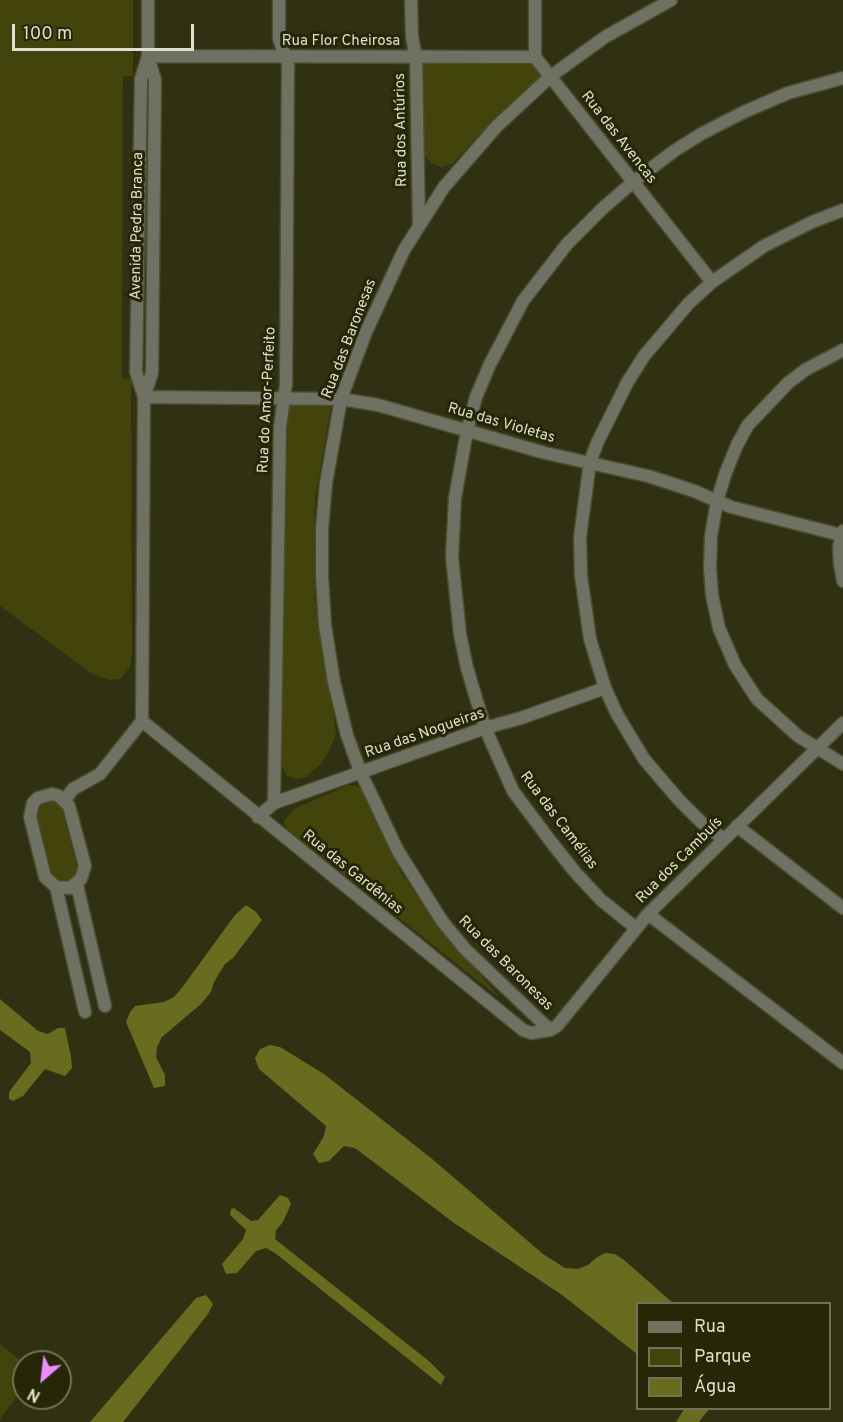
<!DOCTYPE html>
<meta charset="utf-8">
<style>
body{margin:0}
#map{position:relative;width:843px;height:1422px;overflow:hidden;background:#2f3112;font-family:Overpass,sans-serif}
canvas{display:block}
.legend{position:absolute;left:636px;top:1302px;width:195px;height:108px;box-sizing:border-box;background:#262707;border:2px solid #707156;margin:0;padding:8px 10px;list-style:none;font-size:18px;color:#dedfcd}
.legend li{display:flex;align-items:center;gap:12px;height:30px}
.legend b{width:30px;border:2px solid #707156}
.north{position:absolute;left:12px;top:1350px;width:60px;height:60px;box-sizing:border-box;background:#262707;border:2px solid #707156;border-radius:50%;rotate:208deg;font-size:16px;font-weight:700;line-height:24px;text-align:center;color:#dedfcd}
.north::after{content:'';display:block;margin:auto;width:21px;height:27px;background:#eb8dfc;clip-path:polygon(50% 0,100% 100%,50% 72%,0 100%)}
.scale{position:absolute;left:12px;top:24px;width:182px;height:27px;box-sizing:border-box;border:3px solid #dedfcd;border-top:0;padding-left:8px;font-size:18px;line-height:21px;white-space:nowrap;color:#dedfcd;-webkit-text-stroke:4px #262707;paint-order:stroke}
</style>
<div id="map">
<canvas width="843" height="1422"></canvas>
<ul class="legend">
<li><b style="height:8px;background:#6f7162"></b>Rua</li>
<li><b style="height:16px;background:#42440b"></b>Parque</li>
<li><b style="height:16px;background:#696c1e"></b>Água</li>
</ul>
<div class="north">N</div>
<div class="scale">100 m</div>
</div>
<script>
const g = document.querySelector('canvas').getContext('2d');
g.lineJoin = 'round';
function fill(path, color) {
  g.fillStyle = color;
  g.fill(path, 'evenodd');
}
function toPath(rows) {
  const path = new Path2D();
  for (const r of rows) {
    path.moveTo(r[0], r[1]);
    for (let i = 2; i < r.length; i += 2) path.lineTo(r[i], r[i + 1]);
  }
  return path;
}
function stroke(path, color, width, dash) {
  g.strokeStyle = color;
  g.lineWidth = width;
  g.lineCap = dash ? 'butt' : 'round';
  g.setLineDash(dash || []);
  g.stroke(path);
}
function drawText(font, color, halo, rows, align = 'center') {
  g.font = font + ' Overpass,sans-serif';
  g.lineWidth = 6;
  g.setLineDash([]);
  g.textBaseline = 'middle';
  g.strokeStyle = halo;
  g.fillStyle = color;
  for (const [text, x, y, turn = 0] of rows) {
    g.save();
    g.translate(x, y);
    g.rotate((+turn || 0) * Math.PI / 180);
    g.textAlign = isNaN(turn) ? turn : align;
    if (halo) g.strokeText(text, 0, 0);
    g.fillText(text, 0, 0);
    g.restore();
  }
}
fill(toPath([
 [0,0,133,0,133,76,123,76,122,378,131,379,132,653,130,667,120,679,109,680,92,674,0,606],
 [423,63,532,64,542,76,492,121,452,164,442,167,432,164,424,154],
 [290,402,329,404,331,407,315,499,314,546,315,598,333,708,336,735,326,757,320,765,306,777,297,779,287,776,281,764,288,407],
 [348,785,360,787,402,874,437,924,501,999,288,830,284,824,285,819,294,809],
 [51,801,60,805,62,809,77,866,75,875,68,881,59,880,52,874,37,816,39,807,42,804],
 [0,1344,24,1363,24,1387,0,1419]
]), '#42440b');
fill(toPath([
 [246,905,256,912,262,920,233,958,225,964,214,982,211,992,201,1004,162,1037,157,1047,156,1057,165,1075,165,1086,154,1088,126,1022,130,1012,135,1006,164,1002,174,997,181,989,235,915],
 [0,999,38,1031,48,1034,58,1028,65,1028,71,1057,72,1068,65,1076,45,1069,23,1096,13,1101,9,1099,9,1092,31,1063,30,1052,0,1030],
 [270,1045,280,1047,324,1074,431,1158,543,1254,565,1268,578,1269,588,1265,596,1258,605,1253,615,1254,624,1260,673,1303,638,1304,637,1354,562,1295,454,1223,355,1148,344,1146,329,1161,319,1163,313,1154,324,1136,326,1126,259,1069,255,1058,260,1049],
 [280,1195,288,1198,291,1204,283,1222,276,1230,275,1239,430,1362,445,1377,441,1385,275,1253,266,1248,256,1251,237,1273,226,1274,222,1264,243,1239,246,1230,230,1215,231,1209,234,1208,251,1221,258,1220],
 [206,1295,213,1304,208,1314,123,1422,90,1422,196,1298],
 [684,1409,684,1408,709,1409,699,1422,676,1422]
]), '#696c1e');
const street = toPath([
 [411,0,412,37,416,57,419,225],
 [535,0,535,57,712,282],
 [148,56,535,57],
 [843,350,805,370,788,383,748,425,737,445,726,472,717,501,711,536,710,568,712,595,719,628,735,665,757,699,798,736,843,764],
 [144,397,341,399,378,405,545,453,648,476,694,491,731,507,841,535],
 [144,397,136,372,141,79,148,56,148,0],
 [843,531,839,547,840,564,843,581],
 [142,721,523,1030,531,1033,550,1030,557,1026,648,914,843,723],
 [142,721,144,397,152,373,155,80,148,56],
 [52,794,59,796,69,806,85,866,81,879,70,888,56,887,45,877,30,817,33,803,38,798,52,794],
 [65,800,73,789,100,774,142,721],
 [274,803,280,427,286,384,288,64,279,39,279,0],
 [258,817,274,803,485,728,521,718,605,688],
 [737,826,843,908],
 [724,839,702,823,679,800,644,759,617,714,605,688,590,639,581,576,580,537,590,462,598,441,627,383,644,356,689,303,712,282,764,246,812,222,843,210],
 [77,885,105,1006],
 [56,887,85,1012],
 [648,914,843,1063],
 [636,928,601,900,575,872,552,843,513,791,485,728,467,668,460,634,452,557,455,498,467,431,476,397,490,364,523,301,567,244,602,209,633,182,674,151,701,134,744,112,788,93,843,78],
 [550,1030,465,949,442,921,398,851,360,771,347,735,334,682,325,625,322,577,322,529,326,483,341,399,366,332,404,250,444,187,497,126,551,76,605,37,671,0]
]);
stroke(street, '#4b4d30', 15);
stroke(street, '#6f7162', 12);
drawText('15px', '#dedfcd', '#262707', [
 ["Rua Flor Cheirosa",341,42],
 ["Rua dos Antúrios",402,130,-91],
 ["Rua das Avencas",618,138,52],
 ["Avenida Pedra Branca",138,226,-89],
 ["Rua das Baronesas",350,339,-69],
 ["Rua do Amor-Perfeito",268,400,-87],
 ["Rua das Violetas",501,424,16],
 ["Rua das Nogueiras",425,734,-19],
 ["Rua das Camélias",558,821,53],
 ["Rua dos Cambuís",680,861,-45],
 ["Rua das Gardênias",352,873,39],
 ["Rua das Baronesas",505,964,45]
]);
</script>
